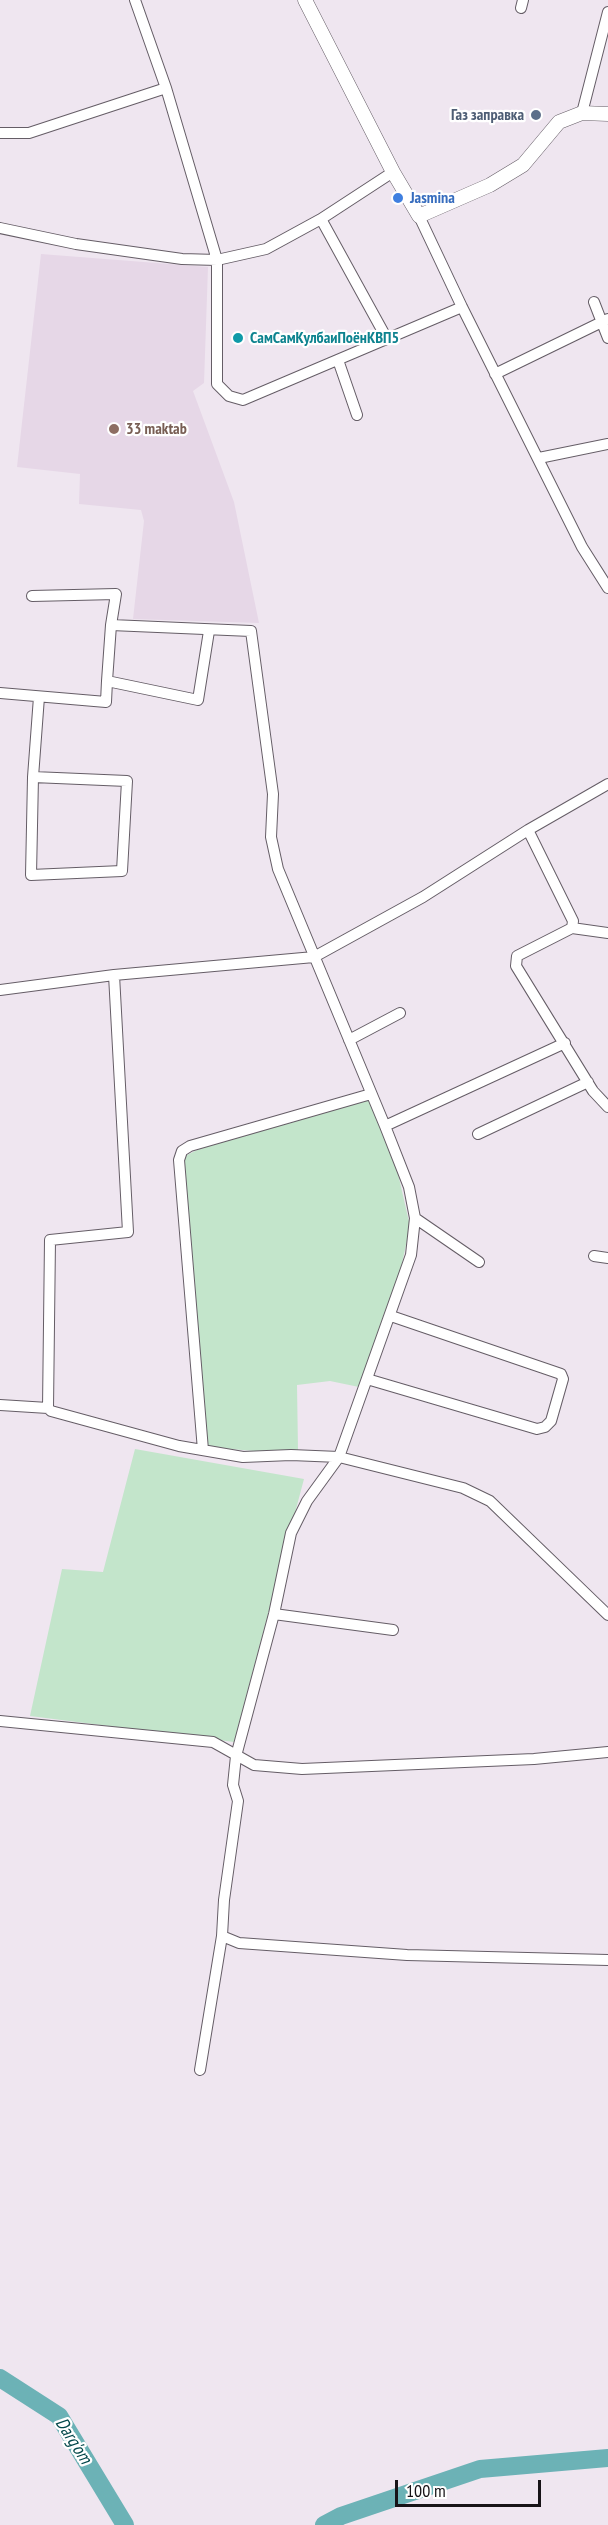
<!DOCTYPE html>
<meta charset="utf-8">
<style>
body{margin:0}
#map{position:relative;width:608px;height:2525px;overflow:hidden;background:#efe6f0;font-family:"PT Sans Narrow",sans-serif}
canvas{display:block}
.scale{position:absolute;left:395px;top:2480px;width:146px;height:27px;box-sizing:border-box;border:3px solid #171317;border-top:0;padding-left:8px;font-size:18px;line-height:21px;white-space:nowrap;color:#171317;-webkit-text-stroke:4px #fff;paint-order:stroke}
</style>
<div id="map">
<canvas width="608" height="2525"></canvas>
<div class="scale">100 m</div>
</div>
<script>
const g = document.querySelector('canvas').getContext('2d');
g.lineJoin = 'round';
function fill(path, color) {
  g.fillStyle = color;
  g.fill(path, 'evenodd');
}
function toPath(rows) {
  const path = new Path2D();
  for (const r of rows) {
    path.moveTo(r[0], r[1]);
    for (let i = 2; i < r.length; i += 2) path.lineTo(r[i], r[i + 1]);
  }
  return path;
}
function stroke(path, color, width, dash) {
  g.strokeStyle = color;
  g.lineWidth = width;
  g.lineCap = dash ? 'butt' : 'round';
  g.setLineDash(dash || []);
  g.stroke(path);
}
function drawText(font, color, halo, rows, align = 'center') {
  g.font = font + ' "PT Sans Narrow",sans-serif';
  g.lineWidth = 4.5;
  g.setLineDash([]);
  g.textBaseline = 'middle';
  g.strokeStyle = halo;
  g.fillStyle = color;
  for (const [text, x, y, turn = 0] of rows) {
    g.save();
    g.translate(x, y);
    g.rotate((+turn || 0) * Math.PI / 180);
    g.textAlign = isNaN(turn) ? turn : align;
    if (halo) g.strokeText(text, 0, 0);
    g.fillText(text, 0, 0);
    g.restore();
  }
}
fill(toPath([
 [41,254,208,267,204,383,193,391,234,502,259,623,133,619,144,521,141,510,79,504,80,474,17,467]
]), '#e6d7e7');
fill(toPath([
 [369,1099,396,1165,410,1226,399,1278,359,1387,330,1381,297,1385,298,1450,255,1451,205,1447,184,1170,185,1156,199,1149],
 [135,1449,304,1479,234,1742,30,1716,62,1569,103,1572]
]), '#c3e5cb');
stroke(toPath([
 [0,2378,59,2416,125,2525],
 [324,2525,341,2516,480,2469,608,2458]
]), '#6cb2b6', 18);
const minor = toPath([
 [135,0,166,88,217,260,217,384,229,396,243,400,462,307],
 [521,8,523,0],
 [582,113,608,12],
 [0,133,29,133,166,88],
 [419,216,462,307,582,547,608,588],
 [321,219,387,339],
 [0,228,76,244,182,259,217,260,266,249,321,219,393,172],
 [594,302,608,338],
 [338,360,357,415],
 [495,374,608,319],
 [539,458,608,444],
 [32,596,116,594,111,625],
 [107,681,111,625,251,631,273,794,271,837,278,869,385,1126,409,1187,415,1218,411,1255,339,1457,307,1501,291,1533,274,1614,236,1756,233,1785,238,1801,224,1900,222,1936,200,2070],
 [0,693,106,702,107,681,198,700,209,631],
 [33,777,127,781,122,871,31,875,33,777,39,697],
 [528,830,573,921,572,928,517,956,516,966,593,1091,608,1107],
 [572,928,608,933],
 [0,990,114,975,314,957,423,897,528,830,608,784],
 [349,1040,400,1013],
 [385,1126,565,1043],
 [478,1134,588,1082],
 [415,1218,479,1262],
 [594,1256,608,1258],
 [367,1379,537,1429,545,1427,551,1421,563,1379,561,1374,391,1316],
 [0,1405,48,1408,51,1411,179,1446,243,1457,291,1455,339,1457,463,1488,490,1501,608,1615],
 [48,1408,50,1240,128,1232,114,975],
 [203,1450,179,1160,182,1151,190,1146,371,1094],
 [274,1614,393,1630],
 [0,1721,213,1742,254,1765,302,1769,534,1759,608,1752],
 [222,1936,239,1943,407,1955,608,1960]
]);
const major = toPath([
 [305,0,393,172,419,216,490,185,523,165,559,122,582,113,608,114]
]);
stroke(minor, '#655d66', 12);
stroke(major, '#655d66', 15);
stroke(minor, '#fff', 10);
stroke(major, '#fff', 14);
for (const [x, y, r, color] of [
 [536,115,6,"#5c6f8a"],
 [398,198,6,"#3f7fe0"],
 [238,338,6,"#0f9aa8"],
 [114,429,6,"#8d6e63"]
]) {
  const dot = new Path2D();
  dot.arc(x, y, r, 0, 2 * Math.PI);
  g.fillStyle = color;
  g.fill(dot);
  stroke(dot, '#fff', 2);
}
drawText('bold 16px', '#4e5e75', '#fff', [
 ["Газ заправка",524,115]
], 'right');
drawText('bold 16px', '#366cbe', '#fff', [
 ["Jasmina",410,198]
], 'left');
drawText('bold 16px', '#0d838f', '#fff', [
 ["СамСамКулбаиПоёнКВП5",250,338]
], 'left');
drawText('bold 16px', '#785e54', '#fff', [
 ["33 maktab",126,429]
], 'left');
drawText('italic 18px', '#02474a', '#fff', [
 ["Darg'om",73,2441,57]
]);
</script>
